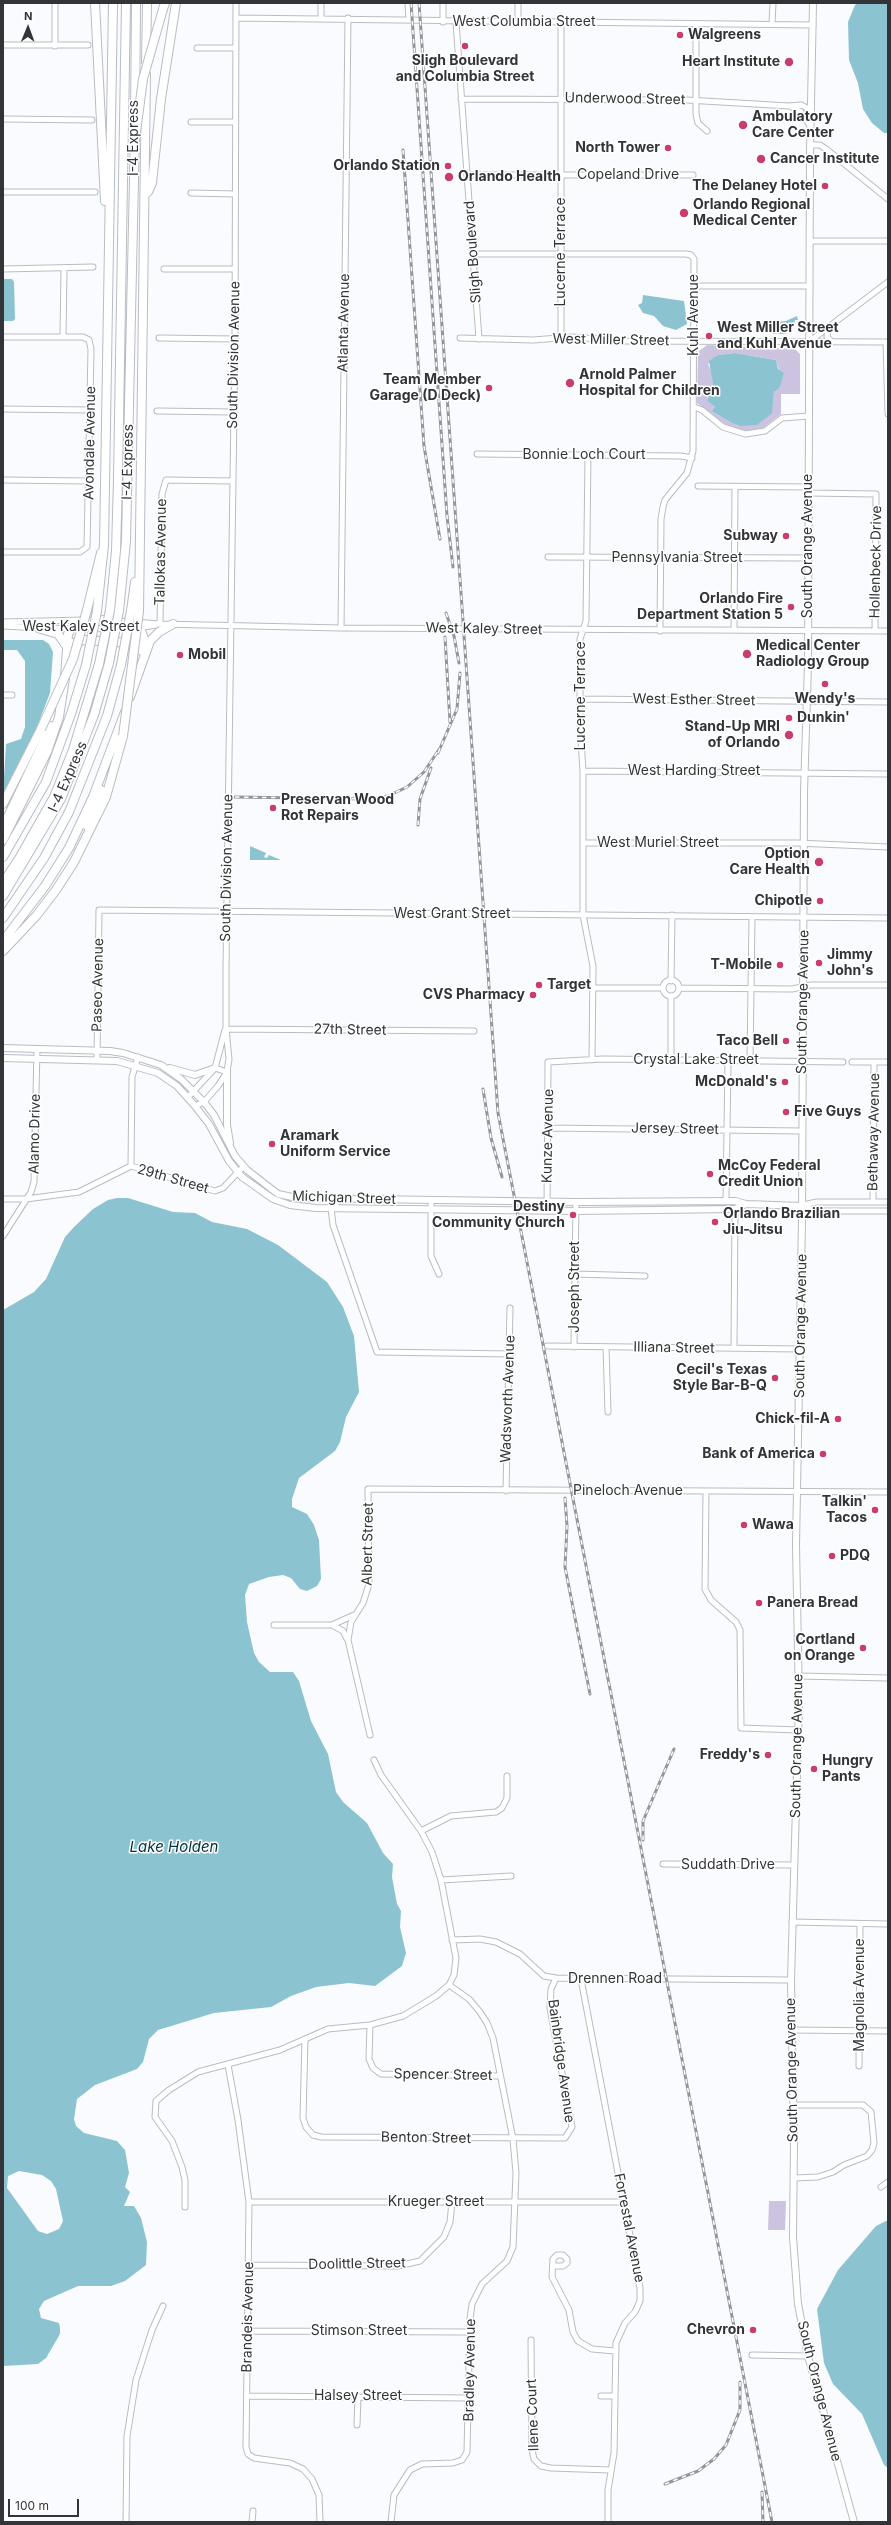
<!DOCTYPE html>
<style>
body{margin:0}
#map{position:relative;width:891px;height:2525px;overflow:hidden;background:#f9fbfe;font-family:Inter,sans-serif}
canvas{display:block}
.frame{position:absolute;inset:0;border:4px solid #333437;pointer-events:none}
.north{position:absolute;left:8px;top:8px;width:40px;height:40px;-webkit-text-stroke:3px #fff;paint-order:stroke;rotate:1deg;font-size:11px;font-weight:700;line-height:16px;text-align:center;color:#333437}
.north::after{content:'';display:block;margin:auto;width:14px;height:18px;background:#333437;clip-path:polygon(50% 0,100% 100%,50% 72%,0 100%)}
.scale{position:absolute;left:8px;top:2499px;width:71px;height:18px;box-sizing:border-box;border:2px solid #333437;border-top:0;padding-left:5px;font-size:12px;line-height:14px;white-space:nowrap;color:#333437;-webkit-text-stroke:3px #fff;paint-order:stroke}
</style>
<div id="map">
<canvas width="891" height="2525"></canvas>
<div class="frame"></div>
<div class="north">N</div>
<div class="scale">100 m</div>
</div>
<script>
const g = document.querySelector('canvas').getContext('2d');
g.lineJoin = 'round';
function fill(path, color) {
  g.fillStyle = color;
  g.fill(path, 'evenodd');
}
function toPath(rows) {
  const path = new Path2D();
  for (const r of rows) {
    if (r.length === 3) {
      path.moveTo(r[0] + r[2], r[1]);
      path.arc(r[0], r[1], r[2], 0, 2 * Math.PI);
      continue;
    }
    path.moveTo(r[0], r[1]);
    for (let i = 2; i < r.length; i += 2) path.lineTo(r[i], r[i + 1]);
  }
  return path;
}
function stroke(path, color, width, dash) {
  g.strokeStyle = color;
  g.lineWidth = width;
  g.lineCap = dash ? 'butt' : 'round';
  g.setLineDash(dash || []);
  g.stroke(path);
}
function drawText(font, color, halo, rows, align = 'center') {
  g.font = font + ' Inter,sans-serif';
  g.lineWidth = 3;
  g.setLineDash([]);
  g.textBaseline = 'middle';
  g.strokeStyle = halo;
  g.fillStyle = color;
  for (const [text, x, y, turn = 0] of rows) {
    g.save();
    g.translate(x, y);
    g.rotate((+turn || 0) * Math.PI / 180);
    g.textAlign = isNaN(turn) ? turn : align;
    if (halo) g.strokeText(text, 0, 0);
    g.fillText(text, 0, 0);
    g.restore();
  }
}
fill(toPath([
 [707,345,795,349,800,354,800,394,781,394,781,414,762,429,745,431,726,425,697,403,698,352],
 [735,353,776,360,781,377,779,389,774,392,772,407,730,422,713,411,715,407,707,401,709,397,706,394,710,393,713,383,713,374,708,364,718,355],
 [769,2201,786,2201,785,2230,768,2230]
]), '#ccc3e0');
fill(toPath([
 [858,3,888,3,888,133,884,133,872,123,863,109,858,83,849,60,848,22,855,5],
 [3,279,12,279,14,282,15,319,13,321,3,321],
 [643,295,684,301,687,324,676,330,663,326,654,316,643,313,638,305,642,303],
 [797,316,798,320,795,320,794,324,791,324,791,328,787,328,786,334,773,334,770,326,775,322,786,321],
 [735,353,776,360,778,369,784,373,779,389,774,392,772,413,757,425,741,426,730,422,712,411,715,407,707,401,709,397,706,394,711,393,713,383,709,361,718,355],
 [3,640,43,640,49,644,53,652,50,693,35,732,3,794,6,744,21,739,25,727,25,661,17,650,3,650],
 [250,846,266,853,264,857,267,858,269,855,281,860,250,860],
 [117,1198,128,1198,173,1212,195,1213,212,1222,247,1229,278,1245,327,1282,343,1307,354,1336,359,1392,346,1417,340,1442,335,1451,299,1478,292,1499,292,1507,307,1514,314,1525,319,1540,321,1579,317,1586,307,1591,300,1589,291,1578,283,1575,269,1577,249,1584,245,1595,247,1622,254,1653,259,1662,270,1672,293,1672,299,1681,311,1721,328,1754,336,1792,343,1802,367,1823,383,1853,393,1864,392,1877,397,1904,401,1911,400,1927,406,1953,402,1966,375,1986,349,1983,316,1987,291,1996,271,2007,214,2013,158,2030,149,2039,143,2062,137,2069,95,2085,77,2099,74,2119,76,2126,84,2133,117,2141,125,2150,129,2173,125,2187,130,2192,124,2206,134,2206,141,2218,147,2242,146,2265,125,2281,111,2286,78,2286,44,2301,39,2309,41,2318,59,2323,60,2328,60,2334,46,2358,38,2364,3,2366,3,1310,34,1292,46,1279,65,1237,74,1227,93,1209,108,1200],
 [19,2171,42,2175,51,2181,56,2189,61,2212,63,2221,59,2229,47,2234,38,2231,7,2188,8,2176],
 [888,2220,888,2468,884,2465,862,2414,833,2384,824,2363,817,2309,838,2270,876,2226]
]), '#8cc3d0');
const minor = toPath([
 [55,3,55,46],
 [408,3,409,19],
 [236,18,813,25],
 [321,18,321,3],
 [443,22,443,3],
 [456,22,479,339],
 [518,22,518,3],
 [561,22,561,338],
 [696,24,696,114,698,123,707,131],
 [772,24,773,3],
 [3,45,88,45],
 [197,48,236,48],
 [461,99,687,100,789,106,801,105,811,110],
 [790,106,801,112,810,126],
 [3,119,92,120],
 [191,122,235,122],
 [810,145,820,145,826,149,888,199],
 [467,175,693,175],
 [3,192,95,192],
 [191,193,235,194],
 [810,241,888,241],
 [473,254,686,254,691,255,694,259,693,451,687,473,665,500,663,507,661,519,660,631],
 [3,269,93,267],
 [164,269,235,269],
 [694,286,810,286],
 [828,328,827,337,832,342],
 [3,337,83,337,89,340,91,349,87,547,80,552,3,552],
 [63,337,64,269],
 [159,338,235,339],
 [460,338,533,340,572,337,624,341,888,342],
 [810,341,888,282],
 [886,342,888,414],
 [694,407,702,410,723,427,745,434,765,431,782,418,809,416],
 [3,409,90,410],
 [157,411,234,412],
 [477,454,681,456,692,458],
 [588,454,586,621,580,639,580,724,583,771,583,915,593,966,592,1060],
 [3,480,89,481],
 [698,486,808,487],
 [808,493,876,494,875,631],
 [548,557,807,558],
 [105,620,160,624,341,628,888,631],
 [3,622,83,620],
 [160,624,162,494,166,480,233,481],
 [3,626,40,628],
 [48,628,72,629],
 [138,628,156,625],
 [341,628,348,18],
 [80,629,130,628],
 [734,629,735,487],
 [3,695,12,695],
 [580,699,888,702],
 [583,771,888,774],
 [583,843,797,843,888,847],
 [671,988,8],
 [671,981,672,915],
 [593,988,663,988],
 [679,988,792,989,811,985,888,985],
 [226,1029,474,1031],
 [97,1059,99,910,888,918],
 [671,1060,671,996],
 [750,1060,752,917],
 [852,1062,888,1062],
 [215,1068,227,1072],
 [188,1097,215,1068,225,1030],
 [195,1106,204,1102,218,1086,227,1072,229,1059,226,1029,226,967,235,339,236,3],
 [548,1128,802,1131],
 [131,1166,132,1077,138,1057],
 [3,1199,26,1199,79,1192,131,1166,215,1191,223,1188,244,1166],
 [341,1199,331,1208,333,1225,377,1352,510,1354],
 [431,1200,431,1256,439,1274],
 [726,1201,728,1060],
 [873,1202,874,1062],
 [803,1205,817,1202,888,1202],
 [802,1206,817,1211,888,1211],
 [547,1211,548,1062,603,1059,843,1062],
 [3,1236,31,1192,34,1182,37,1049],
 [575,1274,645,1276],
 [547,1346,801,1349],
 [574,1347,576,1202],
 [606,1347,608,1412],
 [734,1348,735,1209],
 [506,1491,510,1308],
 [706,1491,705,1589,711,1600,736,1622,740,1630,741,1728,799,1730],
 [274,1625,332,1625,354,1615],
 [332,1625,343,1631,347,1639],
 [799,1676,888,1678],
 [370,1735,348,1640,351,1622,363,1603,369,1584,368,1489,888,1492],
 [421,1831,451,1816,496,1812,502,1808,507,1798,507,1776],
 [663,1864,794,1865],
 [441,1880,511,1876],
 [792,1922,888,1924],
 [452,1940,480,1939,496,1942,520,1954,544,1976,556,1978,791,1980],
 [581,1979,640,2288,640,2301,635,2312,625,2323,616,2343,614,2453,608,2490,608,2522],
 [370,2025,369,2059,373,2068,381,2074,500,2076],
 [792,2030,888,2031],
 [305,2039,303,2118,306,2127,313,2135,321,2137,565,2138,572,2127,550,2008,551,1989,556,1978],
 [228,2065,238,2120,249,2202,246,2447,248,2454,254,2458,290,2463,303,2469,312,2479,319,2495,320,2522],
 [859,2066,860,1924],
 [794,2105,863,2105,871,2112,874,2143,872,2150,867,2156,844,2165,833,2172,818,2177,794,2178],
 [881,2187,888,2182],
 [249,2202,624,2202],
 [185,2207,185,2180,182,2167,172,2141,155,2117,156,2101,169,2090,198,2072,280,2050,328,2029,370,2025,403,2016,436,1996,449,1985,454,1975,456,1958,441,1880,432,1852,421,1831,381,1775,374,1760],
 [248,2265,398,2266,420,2261,444,2237,450,2222,452,2202],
 [553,2266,563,2266,567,2263,567,2259,563,2255,557,2255,553,2259,552,2277,569,2310,573,2332,578,2341,592,2349,615,2351],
 [248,2331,469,2332],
 [531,2340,532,2450,534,2459,541,2466,551,2468,610,2470],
 [752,2355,808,2356],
 [247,2396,469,2398],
 [601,2396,614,2396],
 [357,2425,358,2396],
 [126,2522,127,2436,136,2380,152,2330,163,2306],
 [252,2522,253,2511],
 [391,2522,394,2495,410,2470,422,2464,453,2463,462,2460,467,2452,470,2319,472,2304,482,2284,507,2261,513,2247,516,2173,513,2139,493,2038,487,2023,480,2012,469,1999,449,1985]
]);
const major = toPath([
 [813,3,810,153,808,664,804,792,802,1220,796,1545,799,1703,791,1980,794,2141,793,2237,798,2304,808,2356,854,2522],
 [3,1048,110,1051,123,1053,161,1065,181,1079,204,1102,214,1115,235,1156,247,1170,278,1194,297,1198,576,1202,735,1201,746,1204,802,1206],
 [3,1058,117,1061,158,1073,177,1086,195,1106,209,1124,229,1161,242,1177,273,1199,290,1205,316,1208,576,1211,735,1209,746,1204],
 [170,1068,195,1075,215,1068],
 [227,1072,227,1125,230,1143]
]);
const highway = toPath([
 [95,3,105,201],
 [163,9,165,3],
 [146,62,147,3],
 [135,122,136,3],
 [148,192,152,183,161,99,176,3],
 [87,610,101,553],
 [110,610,116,551,118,479,126,3],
 [97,611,104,545,113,3],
 [119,611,126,541,135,134],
 [131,611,135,582],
 [139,611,146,74],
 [134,623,142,633,144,639,142,651],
 [38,628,58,634,67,647],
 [73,643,84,640,130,643],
 [130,697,150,641,159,632,173,624],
 [3,804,41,729],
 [87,826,101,790],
 [3,827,51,726],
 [3,840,47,752,59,717,65,678,68,634,71,629,81,623,104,620],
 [3,857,46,782,71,714,86,665],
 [3,883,20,857,54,797,73,750,99,664],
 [3,896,61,799,94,715,109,663],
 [3,918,44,858,69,812,107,716,121,665],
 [3,941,45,886,69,848,93,797,125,712],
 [3,951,36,916,56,890,74,862,106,797,123,736]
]);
stroke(minor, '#b8bdc4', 7);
stroke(major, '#b8bdc4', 8);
stroke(highway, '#b8bdc4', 10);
stroke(minor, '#fff', 5);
stroke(major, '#fff', 6);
stroke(highway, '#fff', 8);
const rail = toPath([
 [411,3,447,516,453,567],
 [419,3,498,1113,772,2522],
 [403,150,424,446,440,539],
 [446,613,454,636,459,663],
 [445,637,450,722],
 [438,753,457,709,460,673],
 [235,797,368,799,388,796,407,787,424,772,440,748],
 [418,825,420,799,431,768],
 [483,1089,491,1138,502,1177],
 [565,1498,567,1526,565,1567,590,1694],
 [643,1840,643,1821,674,1749],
 [665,2484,698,2471,714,2459,726,2445,740,2410,740,2382],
 [762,2492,763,2522]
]);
stroke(rail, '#939598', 3);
stroke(rail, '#fff', 1.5, [4.5]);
const highwayBridge = toPath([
 [135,140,143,79,163,9],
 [109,663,119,611],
 [99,664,110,610],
 [86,665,97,611],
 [121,665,131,611],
 [41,729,73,659,87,610],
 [123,736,139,611]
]);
stroke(highwayBridge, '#b8bdc4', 10, []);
stroke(highwayBridge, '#fff', 8);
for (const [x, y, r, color] of [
 [680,35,4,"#c93d6d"],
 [465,46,4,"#c93d6d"],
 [789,62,5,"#c93d6d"],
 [743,125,5,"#c93d6d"],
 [668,148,4,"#c93d6d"],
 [761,159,5,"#c93d6d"],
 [448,166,4,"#c93d6d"],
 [449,177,5,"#c93d6d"],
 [825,186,4,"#c93d6d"],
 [684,213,5,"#c93d6d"],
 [709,336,4,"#c93d6d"],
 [570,383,5,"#c93d6d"],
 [489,388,4,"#c93d6d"],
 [786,536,4,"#c93d6d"],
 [791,607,4,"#c93d6d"],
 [747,654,5,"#c93d6d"],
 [180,655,4,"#c93d6d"],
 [825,684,4,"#c93d6d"],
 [789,718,4,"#c93d6d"],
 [789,735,5,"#c93d6d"],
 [273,808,4,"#c93d6d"],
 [819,862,5,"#c93d6d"],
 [820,901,4,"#c93d6d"],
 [819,963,4,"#c93d6d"],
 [780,965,4,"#c93d6d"],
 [539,985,4,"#c93d6d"],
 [533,995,4,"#c93d6d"],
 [786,1041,4,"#c93d6d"],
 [785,1082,4,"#c93d6d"],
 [786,1112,4,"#c93d6d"],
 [272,1144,4,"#c93d6d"],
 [710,1174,4,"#c93d6d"],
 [573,1215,4,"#c93d6d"],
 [715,1222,4,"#c93d6d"],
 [775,1378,4,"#c93d6d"],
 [838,1419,4,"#c93d6d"],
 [823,1454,4,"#c93d6d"],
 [875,1510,4,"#c93d6d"],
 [744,1525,4,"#c93d6d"],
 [832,1556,4,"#c93d6d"],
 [759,1603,4,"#c93d6d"],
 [863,1648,4,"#c93d6d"],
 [768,1755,4,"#c93d6d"],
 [814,1769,4,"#c93d6d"],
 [753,2330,4,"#c93d6d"]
]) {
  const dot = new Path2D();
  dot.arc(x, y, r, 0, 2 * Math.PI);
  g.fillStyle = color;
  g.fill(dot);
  stroke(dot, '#fff', 1.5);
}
drawText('14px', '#333437', '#fff', [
 ["West Columbia Street",524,22],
 ["Underwood Street",625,99,1],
 ["I-4 Express",134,138,-90],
 ["Copeland Drive",628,175],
 ["Sligh Boulevard",473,252,-94],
 ["Lucerne Terrace",561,252,-90],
 ["Kuhl Avenue",694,315,-90],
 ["Atlanta Avenue",344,323,-89],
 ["West Miller Street",611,340,1],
 ["South Division Avenue",234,355,-89],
 ["Avondale Avenue",90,443,-89],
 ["Bonnie Loch Court",584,455],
 ["I-4 Express",128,462,-89],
 ["South Orange Avenue",808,546,-90],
 ["Tallokas Avenue",161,552,-89],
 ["Pennsylvania Street",677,558],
 ["Hollenbeck Drive",876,562,-89],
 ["West Kaley Street",81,627],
 ["West Kaley Street",484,629,1],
 ["Lucerne Terrace",581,696,-90],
 ["West Esther Street",694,700,1],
 ["West Harding Street",694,771],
 ["I-4 Express",68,777,-66],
 ["West Muriel Street",658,843],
 ["South Division Avenue",227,868,-89],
 ["West Grant Street",452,914],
 ["Paseo Avenue",98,985,-89],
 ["South Orange Avenue",803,1002,-89],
 ["27th Street",350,1030,1],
 ["Crystal Lake Street",696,1060],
 ["Jersey Street",675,1129,1],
 ["Bethaway Avenue",874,1132,-89],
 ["Alamo Drive",35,1134,-89],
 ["Kunze Avenue",548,1136,-89],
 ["29th Street",173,1179,16],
 ["Michigan Street",344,1198,2],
 ["Joseph Street",575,1287,-90],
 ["South Orange Avenue",801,1326,-89],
 ["Illiana Street",674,1348,1],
 ["Wadsworth Avenue",508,1399,-88],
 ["Pineloch Avenue",628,1491],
 ["Albert Street",368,1544,-89],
 ["South Orange Avenue",797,1746,-89],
 ["Suddath Drive",728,1865],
 ["Drennen Road",615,1979],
 ["Magnolia Avenue",860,1995,-90],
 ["Bainbridge Avenue",561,2061,82],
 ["South Orange Avenue",792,2070,-91],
 ["Spencer Street",443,2075,1],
 ["Benton Street",426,2138,1],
 ["Krueger Street",436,2202],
 ["Forrestal Avenue",629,2228,79],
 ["Doolittle Street",357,2264,-1],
 ["Brandeis Avenue",248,2317,-89],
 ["Stimson Street",359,2331],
 ["Bradley Avenue",470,2370,-89],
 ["South Orange Avenue",819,2391,76],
 ["Halsey Street",358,2396],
 ["Ilene Court",533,2415,-92]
]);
drawText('bold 14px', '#333437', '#fff', [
 ["Walgreens",688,35,"left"],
 ["Sligh Boulevard",465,61,"center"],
 ["and Columbia Street",465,77,"center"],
 ["Heart Institute",780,62],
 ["Ambulatory",752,117,"left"],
 ["Care Center",752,133,"left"],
 ["North Tower",660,148],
 ["Cancer Institute",770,159,"left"],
 ["Orlando Station",440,166],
 ["Orlando Health",458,177,"left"],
 ["The Delaney Hotel",817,186],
 ["Orlando Regional",693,205,"left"],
 ["Medical Center",693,221,"left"],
 ["West Miller Street",717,328,"left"],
 ["and Kuhl Avenue",717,344,"left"],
 ["Arnold Palmer",579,375,"left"],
 ["Hospital for Children",579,391,"left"],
 ["Team Member",481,380],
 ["Garage (D Deck)",481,396],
 ["Subway",778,536],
 ["Orlando Fire",783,599],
 ["Department Station 5",783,615],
 ["Medical Center",756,646,"left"],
 ["Radiology Group",756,662,"left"],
 ["Mobil",188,655,"left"],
 ["Wendy's",825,699,"center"],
 ["Dunkin'",797,718,"left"],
 ["Stand-Up MRI",780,727],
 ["of Orlando",780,743],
 ["Preservan Wood",281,800,"left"],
 ["Rot Repairs",281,816,"left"],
 ["Option",810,854],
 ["Care Health",810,870],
 ["Chipotle",812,901],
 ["Jimmy",827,955,"left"],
 ["John's",827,971,"left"],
 ["T-Mobile",772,965],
 ["Target",547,985,"left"],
 ["CVS Pharmacy",525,995],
 ["Taco Bell",778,1041],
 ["McDonald's",777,1082],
 ["Five Guys",794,1112,"left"],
 ["Aramark",280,1136,"left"],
 ["Uniform Service",280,1152,"left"],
 ["McCoy Federal",718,1166,"left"],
 ["Credit Union",718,1182,"left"],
 ["Destiny",565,1207],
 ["Community Church",565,1223],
 ["Orlando Brazilian",723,1214,"left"],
 ["Jiu-Jitsu",723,1230,"left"],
 ["Cecil's Texas",767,1370],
 ["Style Bar-B-Q",767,1386],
 ["Chick-fil-A",830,1419],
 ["Bank of America",815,1454],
 ["Talkin'",867,1502],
 ["Tacos",867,1518],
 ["Wawa",752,1525,"left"],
 ["PDQ",840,1556,"left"],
 ["Panera Bread",767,1603,"left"],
 ["Cortland",855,1640],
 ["on Orange",855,1656],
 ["Freddy's",760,1755],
 ["Hungry",822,1761,"left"],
 ["Pants",822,1777,"left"],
 ["Chevron",745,2330]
], 'right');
drawText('italic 15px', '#00343e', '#fff', [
 ["Lake Holden",174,1847]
]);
</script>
